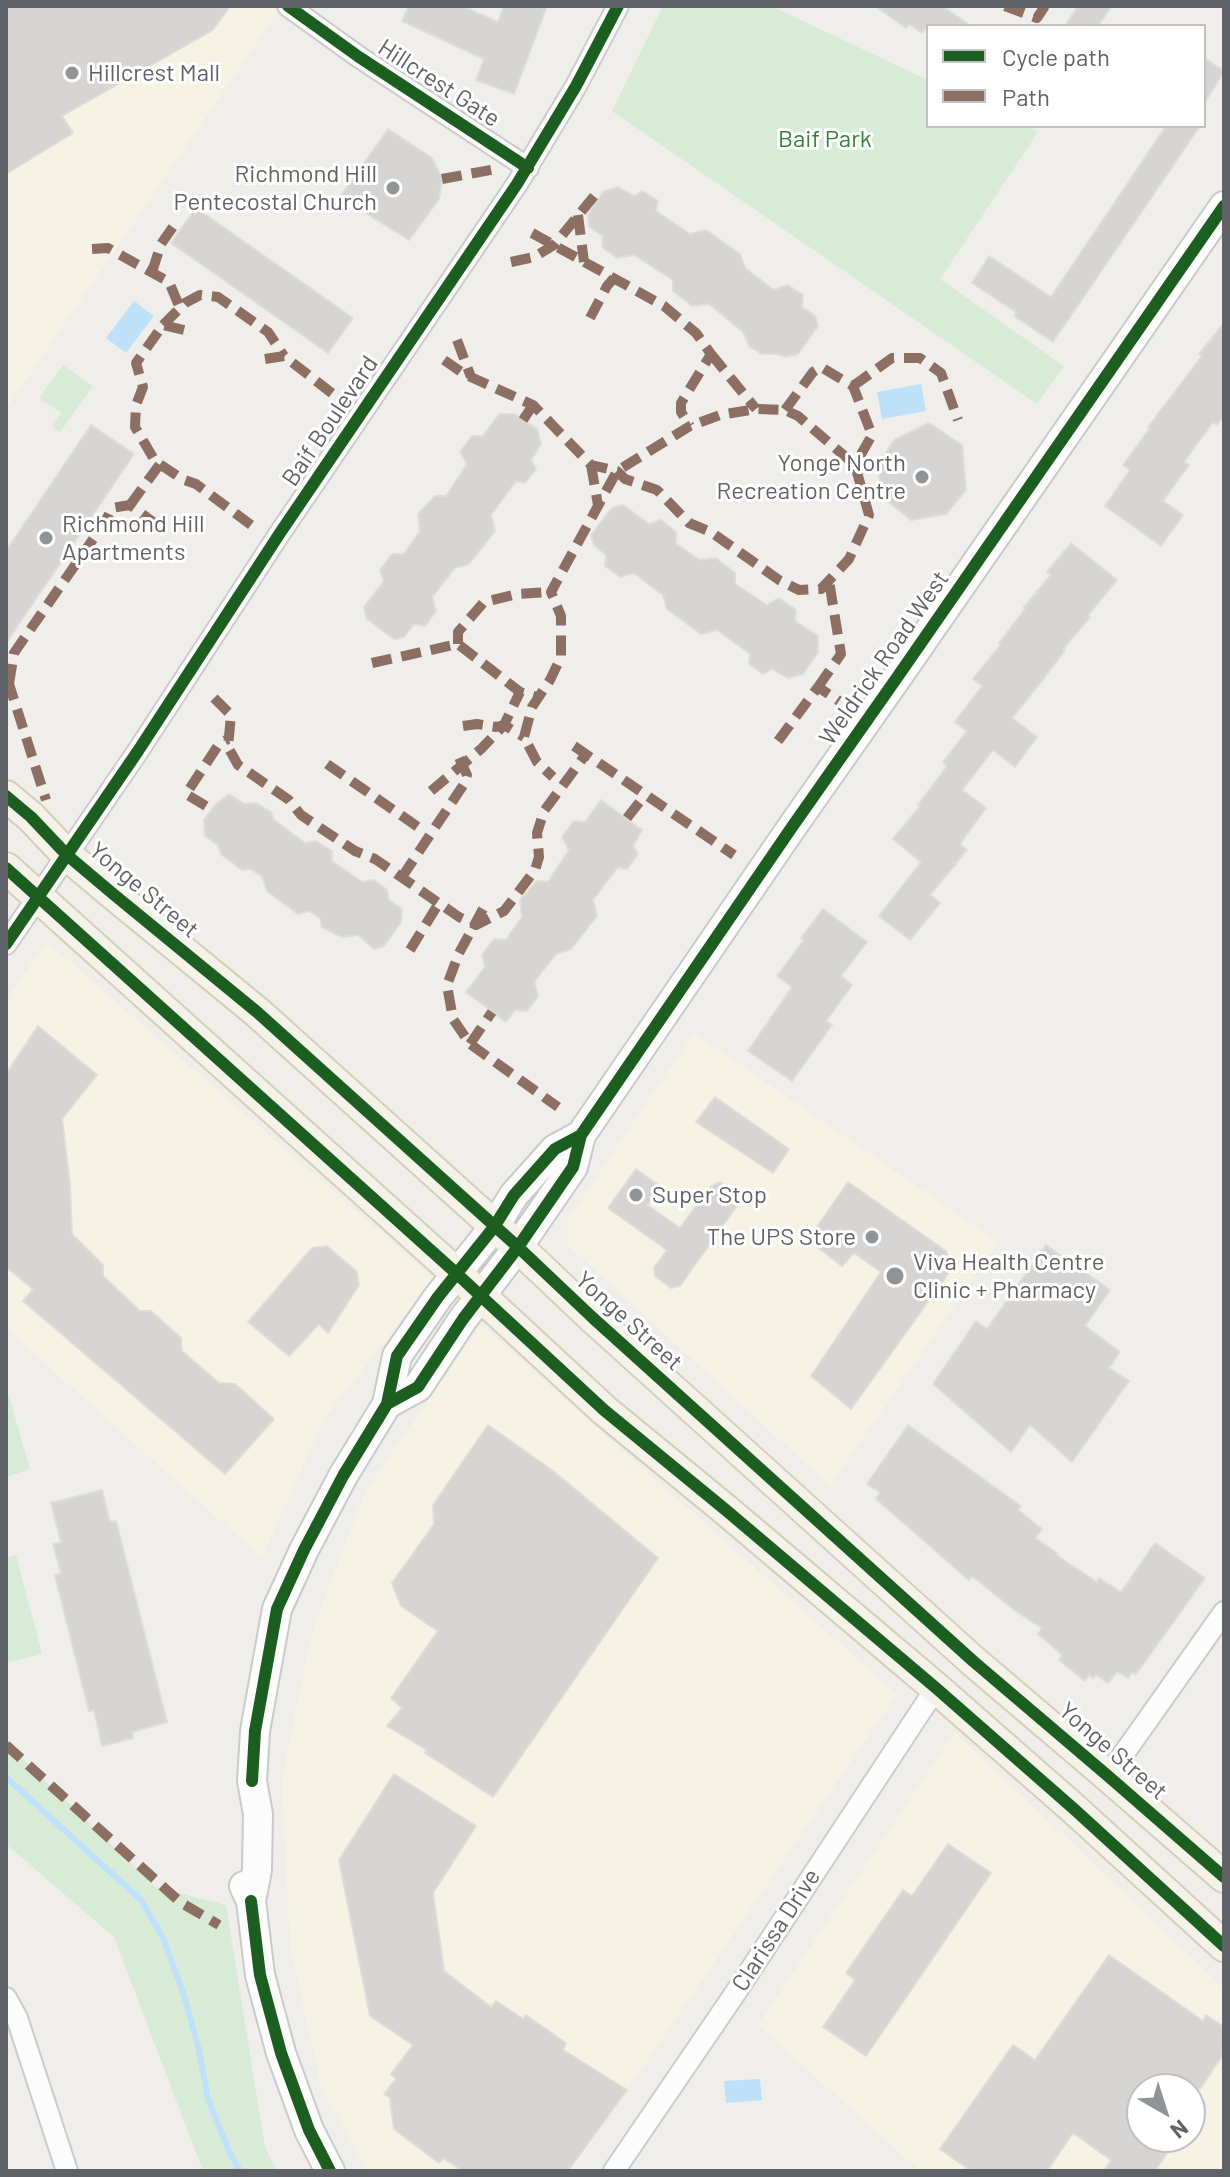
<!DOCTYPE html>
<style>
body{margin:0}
#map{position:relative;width:1230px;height:2177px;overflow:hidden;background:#efeeea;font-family:Barlow,sans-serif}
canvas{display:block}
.frame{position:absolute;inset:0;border:8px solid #5f6368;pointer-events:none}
.legend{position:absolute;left:926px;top:24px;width:280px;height:104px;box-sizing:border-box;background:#fff;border:2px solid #bfc1c3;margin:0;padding:10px 14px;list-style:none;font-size:24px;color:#5f6368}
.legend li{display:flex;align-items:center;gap:16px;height:40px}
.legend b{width:40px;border:2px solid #bfc1c3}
.north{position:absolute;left:1126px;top:2073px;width:80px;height:80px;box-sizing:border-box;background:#fff;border:2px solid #bfc1c3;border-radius:50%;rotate:141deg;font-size:22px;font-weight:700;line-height:32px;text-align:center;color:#5f6368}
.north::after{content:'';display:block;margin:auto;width:28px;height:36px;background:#919496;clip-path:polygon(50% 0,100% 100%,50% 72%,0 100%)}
</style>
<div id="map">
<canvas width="1230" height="2177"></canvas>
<div class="frame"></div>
<ul class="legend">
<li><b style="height:10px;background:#1b5e20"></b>Cycle path</li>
<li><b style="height:10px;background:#8d6e63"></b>Path</li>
</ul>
<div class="north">N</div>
</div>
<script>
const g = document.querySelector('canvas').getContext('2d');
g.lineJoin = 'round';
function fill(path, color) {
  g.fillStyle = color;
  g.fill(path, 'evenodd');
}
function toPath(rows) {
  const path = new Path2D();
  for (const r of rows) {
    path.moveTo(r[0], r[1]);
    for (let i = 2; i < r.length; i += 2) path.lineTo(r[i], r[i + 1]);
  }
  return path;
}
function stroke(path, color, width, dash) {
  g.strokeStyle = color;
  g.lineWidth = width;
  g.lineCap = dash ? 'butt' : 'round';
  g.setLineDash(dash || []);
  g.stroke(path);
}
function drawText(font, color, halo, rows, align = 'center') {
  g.font = font + ' Barlow,sans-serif';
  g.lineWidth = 6;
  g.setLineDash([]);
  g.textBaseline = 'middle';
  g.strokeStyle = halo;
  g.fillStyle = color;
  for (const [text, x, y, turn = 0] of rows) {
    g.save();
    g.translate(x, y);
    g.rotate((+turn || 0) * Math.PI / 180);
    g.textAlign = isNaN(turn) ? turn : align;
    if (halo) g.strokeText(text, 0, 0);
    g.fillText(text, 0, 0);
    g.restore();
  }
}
fill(toPath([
 [6,6,282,6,6,409],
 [47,942,434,1279,325,1417,262,1558,6,1328,6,1000],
 [694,1033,998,1242,830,1486,568,1245,568,1219],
 [481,1325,897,1694,572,2171,367,2171,321,2086,290,1944,282,1779,313,1628,366,1490],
 [955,1732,1224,1988,1224,2171,920,2171,758,2025],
 [1142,2089,1190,2089,1190,2137,1142,2137]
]), '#f7f3e4');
fill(toPath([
 [663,6,771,6,928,80,928,126,1027,126,1038,132,940,279,1064,366,1037,404,612,111],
 [63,365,93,386,60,432,52,427,61,413,39,398],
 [6,1387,30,1469,6,1477],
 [16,1555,42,1654,6,1663,6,1558],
 [6,1742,155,1887,226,1905,265,2147,277,2171,203,2171,114,1937,6,1844]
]), '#d8ebd6');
fill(toPath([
 [134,301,154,316,126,353,106,338],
 [921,384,926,411,882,419,877,392],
 [760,2079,762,2100,726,2103,724,2081]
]), '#bfe0f9');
stroke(toPath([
 [6,1777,141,1900,163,1938,184,1995,199,2050,208,2099,228,2149,240,2171]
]), '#bfe0f9', 6);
const building = toPath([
 [6,6,230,6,213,30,62,116,73,133,6,174,6,6],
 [409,6,462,6,498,22,504,6,547,6,514,94,476,80,484,59,402,21,409,6],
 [875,6,942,6,971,26,927,26,922,33,909,24,906,28,875,6],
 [1078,6,1112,6,1098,26,1065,26,1078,6],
 [1204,58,1224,71,1204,104,1204,58],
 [1166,126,1200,126,1053,342,1014,316,1016,312,972,283,989,256,1051,297,1166,126],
 [388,129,432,158,442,179,439,199,409,240,340,197,388,129],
 [618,187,634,196,642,191,658,201,656,211,690,234,706,230,740,254,745,268,774,290,788,285,803,295,802,307,815,316,818,326,798,354,786,357,777,354,762,354,750,347,743,332,709,304,692,306,673,291,673,280,634,255,617,258,602,247,603,236,589,227,588,215,603,192,618,187],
 [196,208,353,318,328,353,171,243,196,208],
 [1224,323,1224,415,1217,425,1213,422,1184,462,1189,465,1163,501,1183,515,1161,546,1105,506,1130,470,1123,465,1150,428,1148,427,1202,356,1199,354,1224,323],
 [499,414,514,414,537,429,541,444,531,460,536,469,525,483,516,481,491,515,495,531,469,564,455,568,432,597,436,611,425,626,414,624,404,637,394,639,367,619,364,607,384,581,380,570,392,554,404,554,420,531,418,514,435,496,446,496,467,464,460,452,472,436,483,436,499,414],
 [929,423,962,445,966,490,946,514,911,520,881,496,878,465,894,440,929,423],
 [91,425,134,454,6,643,6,551,91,425],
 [623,505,649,524,661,520,676,532,676,544,700,560,716,558,735,573,735,584,767,605,779,598,796,610,795,621,818,636,818,652,803,674,788,678,772,669,763,674,749,664,750,654,717,630,701,634,667,609,663,595,634,573,620,577,605,566,606,555,594,545,591,535,612,508,623,505],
 [1071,543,1117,580,1088,615,1090,617,1063,649,1065,650,1045,677,1012,718,1037,737,1015,767,993,750,962,790,986,808,960,844,967,850,930,895,940,903,910,940,879,916,921,862,893,839,920,806,918,805,947,766,943,762,967,731,955,722,982,686,973,679,1001,644,999,643,1025,609,1024,607,1051,575,1047,572,1071,543],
 [229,794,244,804,256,803,271,812,274,820,305,843,316,841,332,851,332,861,362,882,374,880,387,890,389,900,402,909,401,922,384,946,374,949,358,935,342,937,322,927,320,918,309,911,298,914,267,891,262,876,250,869,242,870,221,854,218,845,205,836,204,820,215,805,229,794],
 [601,800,642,830,633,846,638,854,627,869,618,867,593,900,597,916,571,949,556,954,534,982,538,996,527,1011,515,1010,506,1022,466,992,485,967,482,955,494,939,506,940,522,917,520,900,537,881,548,882,569,850,562,837,574,821,585,822,601,800],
 [823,909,867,942,841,976,852,985,826,1021,832,1025,792,1081,748,1051,792,987,777,976,804,940,801,938,823,909],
 [38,1026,97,1075,62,1119,70,1184,72,1234,103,1265,103,1276,140,1311,151,1311,181,1338,182,1351,219,1383,235,1384,274,1419,225,1474,23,1301,33,1289,6,1267,6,1074,38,1026],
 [715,1097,789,1149,773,1173,696,1122,715,1097],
 [636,1169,660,1186,647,1205,680,1228,710,1187,720,1182,735,1192,739,1203,680,1286,671,1288,655,1276,654,1268,667,1250,608,1208,636,1169],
 [848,1182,946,1251,951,1270,851,1409,811,1376,881,1272,854,1253,842,1266,808,1240,848,1182],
 [1046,1245,1110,1290,1085,1326,1120,1352,1109,1368,1129,1381,1072,1462,1030,1425,1011,1452,933,1384,976,1321,987,1329,1046,1245],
 [327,1246,357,1272,359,1285,328,1333,319,1324,289,1356,248,1322,312,1248,327,1246],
 [488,1425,553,1471,658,1558,493,1797,425,1753,427,1750,387,1726,402,1708,391,1698,438,1631,401,1606,392,1583,434,1524,433,1505,488,1425],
 [908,1425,1021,1506,1018,1510,1042,1529,1035,1538,1057,1553,1056,1555,1097,1582,1099,1578,1121,1592,1155,1543,1205,1578,1136,1674,1132,1672,1128,1678,1117,1672,1108,1683,1096,1675,1093,1678,1089,1675,1085,1681,1059,1660,1062,1655,1038,1634,1042,1628,1017,1612,972,1576,969,1580,876,1499,880,1492,867,1484,908,1425],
 [102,1490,110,1522,116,1521,167,1722,132,1732,133,1738,102,1746,94,1710,89,1711,55,1575,61,1573,53,1544,61,1542,51,1503,102,1490],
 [394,1774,476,1826,433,1893,444,1971,491,2007,496,2001,523,2019,526,2015,566,2043,563,2050,627,2090,568,2171,463,2171,443,2158,439,2163,394,2129,390,2098,384,2094,396,2079,391,2074,413,2045,370,2016,339,1860,394,1774],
 [948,1844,991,1873,866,2056,823,2027,855,1980,846,1973,903,1890,912,1896,948,1844],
 [1109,1955,1203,2021,1206,2015,1224,2027,1224,2053,1200,2089,1142,2089,1142,2137,1178,2137,1155,2171,1104,2171,1111,2160,1073,2133,1047,2171,971,2171,940,2149,1013,2045,1035,2060,1109,1955]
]);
fill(building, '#d6d5d3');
stroke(building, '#deddd9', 2);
const street = toPath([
 [288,6,359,57,528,168],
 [6,944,138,751,280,533,517,184,576,86,618,6],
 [1108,1776,1224,1612],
 [6,1998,17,2018,67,2171],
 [614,2171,736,1992,936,1688]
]);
const secondary = toPath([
 [387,1404,418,1387,463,1319,518,1247,573,1167,581,1135,792,827,896,679,1224,206],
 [244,1886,251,1901,260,1975,281,2053,309,2130,330,2171],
 [251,1901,257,1870,258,1814,252,1781,255,1731,277,1609,304,1550,343,1476,387,1404,397,1356,438,1297,494,1227,514,1195,555,1149,581,1135]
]);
const primary = toPath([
 [6,796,31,817,67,855,112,893,257,1012,518,1247,593,1318,973,1661,1108,1776,1224,1877],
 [6,868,456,1273,604,1410,727,1511,936,1688,1074,1809,1224,1946]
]);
stroke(street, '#cbcccc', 24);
stroke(secondary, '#cacacb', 32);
stroke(primary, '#d7ceb8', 34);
stroke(street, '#fdfcfc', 20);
stroke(secondary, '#fdfcfc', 28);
stroke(primary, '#f4f2e9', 30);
stroke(toPath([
 [1005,6,1037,18,1045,6],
 [442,179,496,169],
 [578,215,584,262],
 [532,233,664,306,696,333,711,354,681,403,681,412,690,426],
 [92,249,108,248,169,282,180,308],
 [511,262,534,257,554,245,595,195],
 [152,272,161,244,177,221],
 [590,318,607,286,614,278],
 [163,325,185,303,200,295,218,297,268,332,284,356],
 [184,330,163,325,136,363,143,387,136,405,135,427,155,461,182,479,196,484,251,525],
 [457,340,471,377],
 [711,354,756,409],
 [265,359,284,356,338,398],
 [444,360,464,374,533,405,591,465,617,471,625,479,657,490,689,523,711,532,779,580,799,590,821,589,849,559,869,515,855,465,798,416,785,410,756,409,720,415,690,426,617,471,551,592,561,616,561,657,550,680,532,707,524,737,537,762,553,777],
 [853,386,892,358,920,358,941,373,958,420],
 [785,410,813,372,821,367,853,386,872,435,855,465],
 [523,420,533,405],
 [591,465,598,505],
 [130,505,160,464],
 [458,644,458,632,484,602,517,594,551,592],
 [372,663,458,644,520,692,537,697],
 [6,682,9,684,46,800],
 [9,684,14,653,105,522,112,508,130,505,153,522],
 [818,687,841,654,829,581],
 [214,698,231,715,228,747,238,765,289,800,301,815,355,851,375,859,459,917,476,925,504,911,535,870,539,857,537,833,544,811,586,754],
 [463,726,477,724,496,727,504,725,524,737],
 [778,741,818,687,839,701],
 [574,746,734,855],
 [327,764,418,827],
 [431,791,481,749,504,725,520,692],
 [206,806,186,794,219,744,228,739],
 [627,818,645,795],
 [402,877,464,784,467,775,455,749],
 [483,909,459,953,447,985,453,1019,470,1044,558,1107],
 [410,950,439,903],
 [470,1044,492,1012],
 [6,1745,180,1902,219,1925]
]), '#8d6e63', 10, [20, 10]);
stroke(toPath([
 [288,6,359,57,528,168],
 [6,796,31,817,67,855,112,893,257,1012,518,1247,593,1318,973,1661,1108,1776,1224,1877],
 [6,868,456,1273,604,1410,727,1511,936,1688,1074,1809,1224,1946],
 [6,944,138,751,280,533,517,184,576,86,618,6],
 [387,1404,418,1387,463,1319,518,1247,573,1167,581,1135,792,827,896,679,1224,206],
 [252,1781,255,1731,277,1609,304,1550,343,1476,387,1404,397,1356,438,1297,494,1227,514,1195,555,1149,581,1135],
 [251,1901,260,1975,281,2053,309,2130,330,2171]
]), '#1b5e20', 12);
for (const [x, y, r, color] of [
 [72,73,8,"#919496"],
 [393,188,8,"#919496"],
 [922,477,8,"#919496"],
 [46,538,8,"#919496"],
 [636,1195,8,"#919496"],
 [872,1237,8,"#919496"],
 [895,1276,10,"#919496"]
]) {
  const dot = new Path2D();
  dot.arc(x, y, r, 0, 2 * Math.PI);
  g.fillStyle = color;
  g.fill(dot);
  stroke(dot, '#fff', 3);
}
drawText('24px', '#5f6368', '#fff', [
 ["Hillcrest Mall",88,73],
 ["Richmond Hill",377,174,"right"],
 ["Pentecostal Church",377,202,"right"],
 ["Yonge North",906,463,"right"],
 ["Recreation Centre",906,491,"right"],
 ["Richmond Hill",62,524],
 ["Apartments",62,552],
 ["Super Stop",652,1195],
 ["The UPS Store",856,1237,"right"],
 ["Viva Health Centre",913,1262],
 ["Clinic + Pharmacy",913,1290]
], 'left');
drawText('24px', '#5f6368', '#fff', [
 ["Hillcrest Gate",439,83,33],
 ["Baif Boulevard",330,421,-56],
 ["Weldrick Road West",884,658,-55],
 ["Yonge Street",144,890,40],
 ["Yonge Street",629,1321,42],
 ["Yonge Street",1113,1751,41],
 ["Clarissa Drive",776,1930,-57]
]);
drawText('24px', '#348238', '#fff', [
 ["Baif Park",825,139]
]);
</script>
